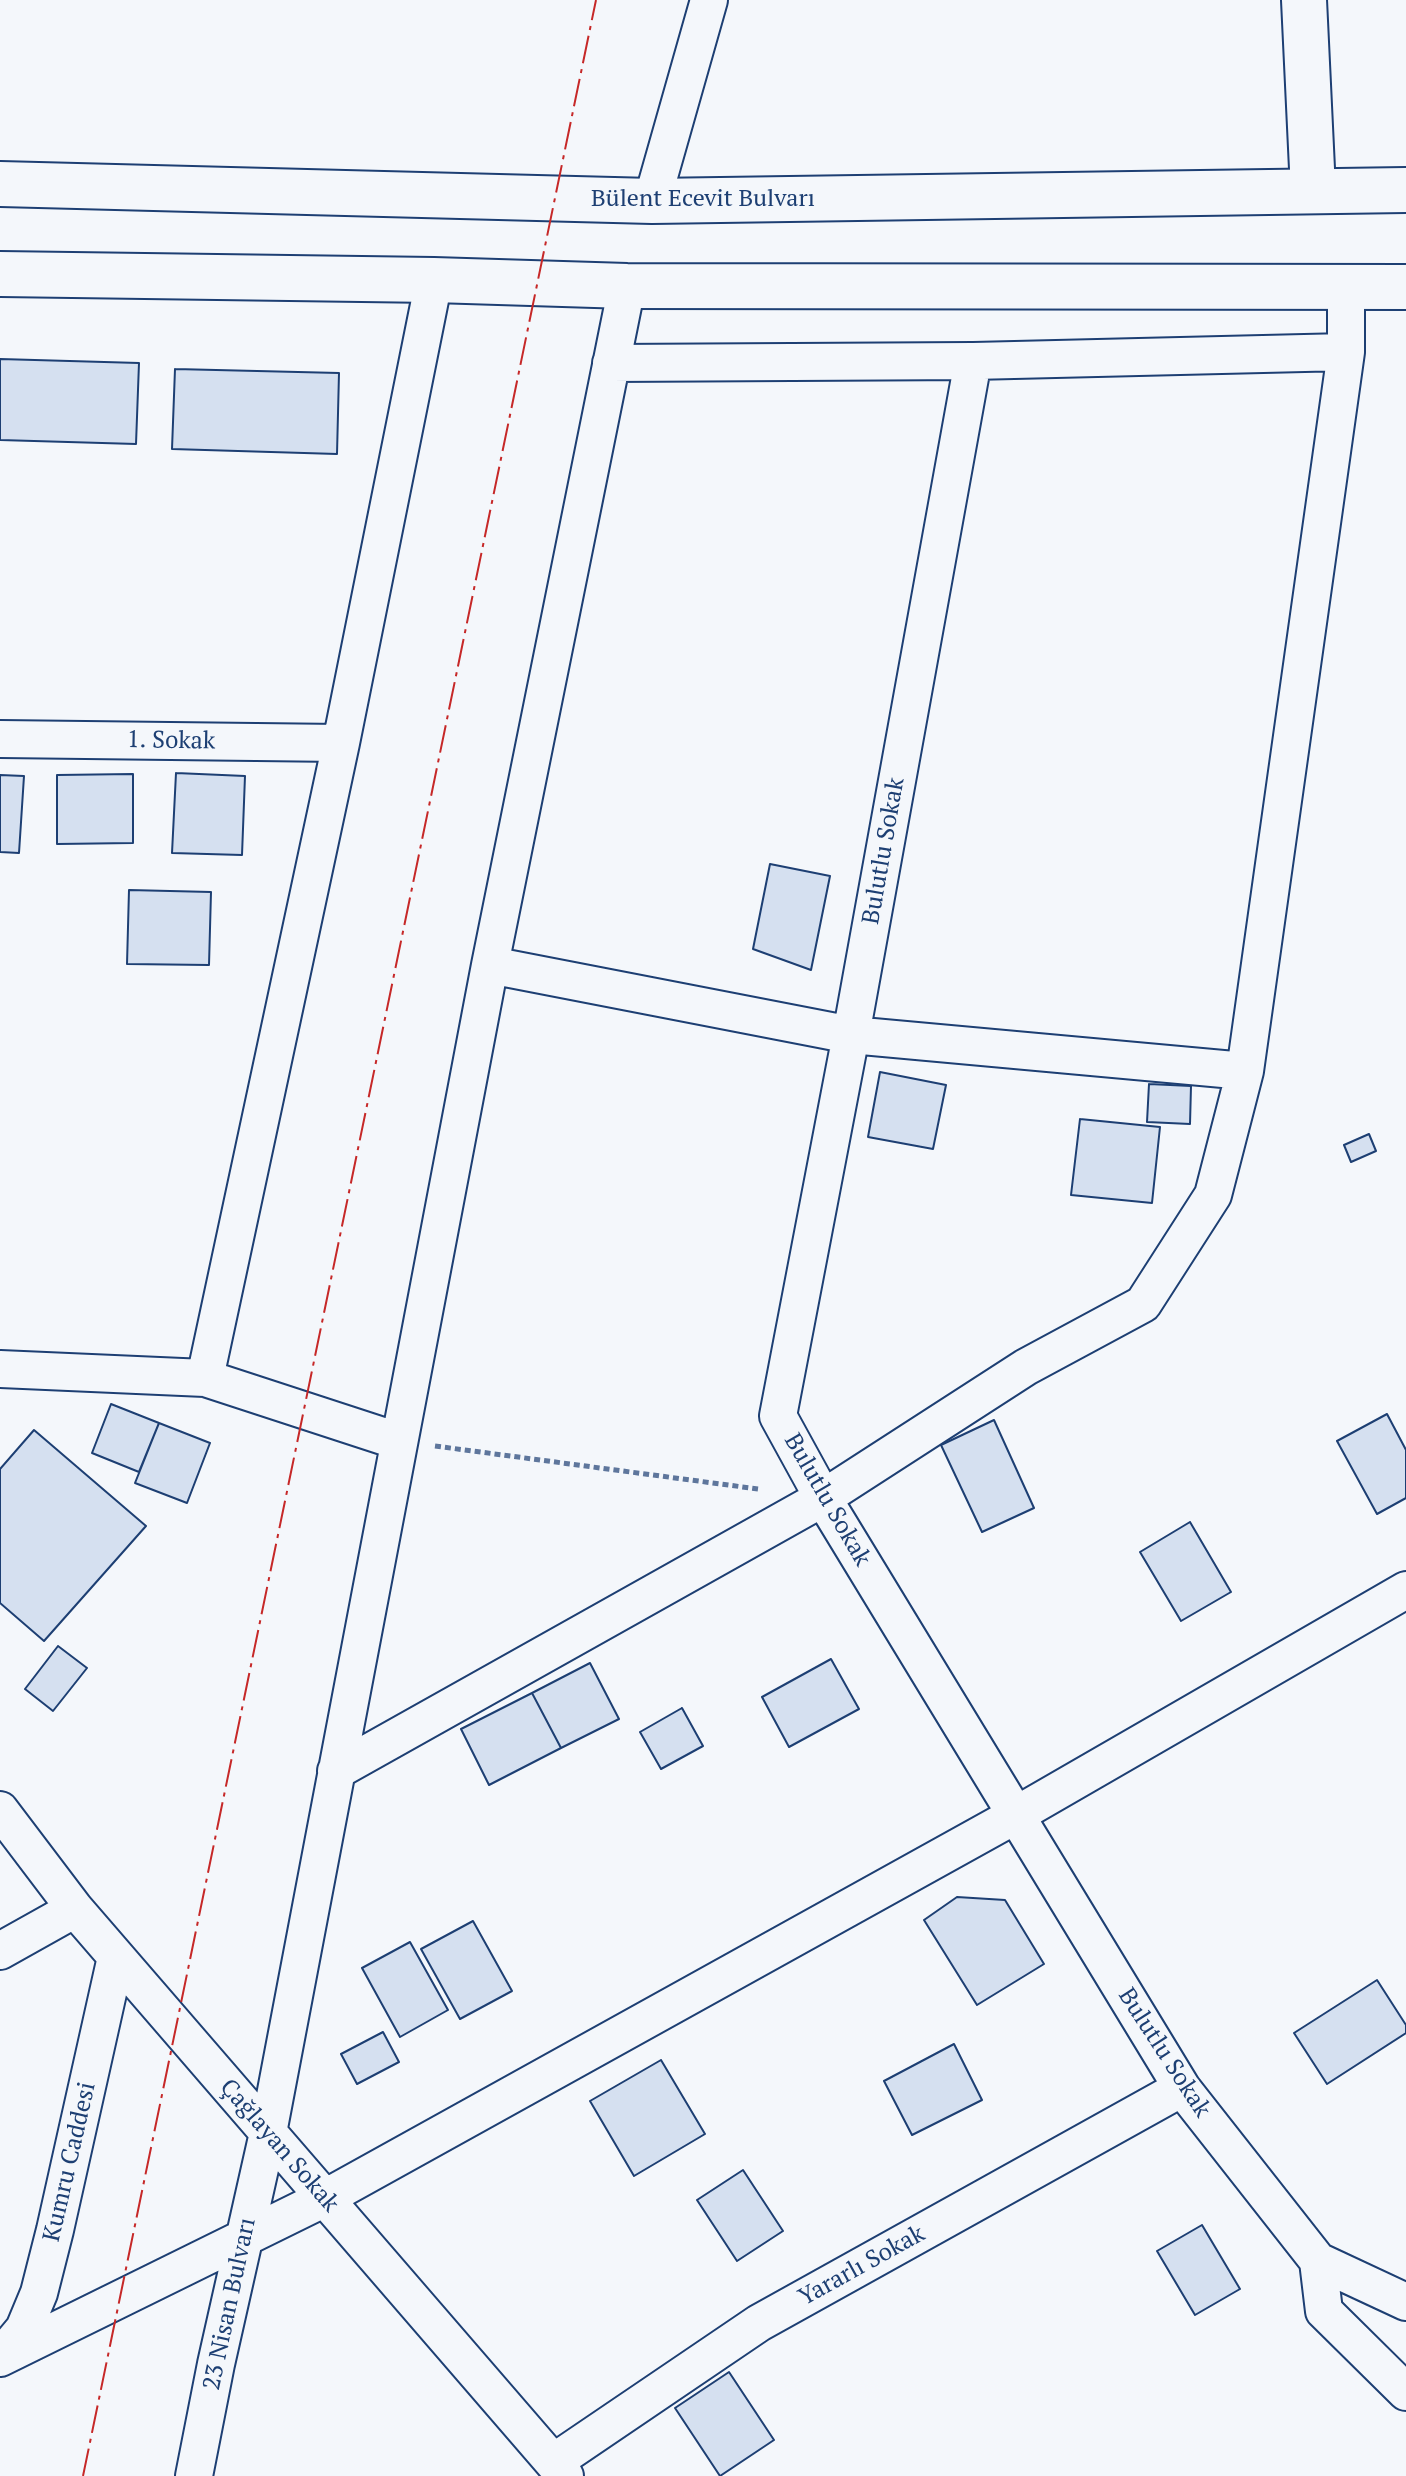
<!DOCTYPE html>
<meta charset="utf-8">
<style>
body{margin:0}
canvas{display:block;background:#f4f7fb}
</style>
<canvas width="1406" height="2476"></canvas>
<script>
const g = document.querySelector('canvas').getContext('2d');
g.lineJoin = 'round';
function fill(path, color) {
  g.fillStyle = color;
  g.fill(path, 'evenodd');
}
function toPath(rows) {
  const path = new Path2D();
  for (const r of rows) {
    path.moveTo(r[0], r[1]);
    for (let i = 2; i < r.length; i += 2) path.lineTo(r[i], r[i + 1]);
  }
  return path;
}
function stroke(path, color, width, dash) {
  g.strokeStyle = color;
  g.lineWidth = width;
  g.lineCap = dash ? 'butt' : 'round';
  g.setLineDash(dash || []);
  g.stroke(path);
}
function drawText(font, color, halo, rows, align = 'center') {
  g.font = font + ' "PT Serif",serif';
  g.lineWidth = 6;
  g.setLineDash([]);
  g.textBaseline = 'middle';
  g.strokeStyle = halo;
  g.fillStyle = color;
  for (const [text, x, y, turn = 0] of rows) {
    g.save();
    g.translate(x, y);
    g.rotate((+turn || 0) * Math.PI / 180);
    g.textAlign = isNaN(turn) ? turn : align;
    if (halo) g.strokeText(text, 0, 0);
    g.fillText(text, 0, 0);
    g.restore();
  }
}
const building = toPath([
 [0,359,139,363,136,444,0,440,0,359],
 [175,369,339,373,337,454,172,449,175,369],
 [176,773,245,776,242,855,172,853,176,773],
 [133,774,133,843,57,844,57,775,133,774],
 [0,775,24,776,19,853,0,852,0,775],
 [770,864,830,876,811,970,753,949,770,864],
 [129,890,211,892,209,965,127,964,129,890],
 [880,1072,946,1085,933,1149,868,1137,880,1072],
 [1149,1084,1191,1086,1190,1124,1147,1122,1149,1084],
 [1080,1119,1160,1127,1152,1203,1071,1195,1080,1119],
 [1369,1134,1376,1151,1351,1162,1344,1145,1369,1134],
 [111,1404,159,1423,139,1472,92,1453,111,1404],
 [1387,1414,1406,1450,1406,1498,1377,1514,1337,1441,1387,1414],
 [994,1420,1034,1508,982,1532,941,1445,994,1420],
 [159,1423,210,1443,187,1503,135,1483,159,1423],
 [34,1430,146,1526,44,1641,0,1603,0,1469,34,1430],
 [1190,1522,1231,1592,1181,1621,1140,1552,1190,1522],
 [58,1646,87,1668,53,1711,25,1689,58,1646],
 [831,1659,859,1709,789,1747,762,1697,831,1659],
 [590,1663,619,1719,561,1748,532,1693,590,1663],
 [532,1693,561,1748,489,1785,461,1729,532,1693],
 [682,1708,703,1746,661,1769,640,1732,682,1708],
 [957,1897,1005,1900,1044,1964,977,2005,924,1920,957,1897],
 [473,1921,512,1991,460,2019,421,1949,473,1921],
 [410,1942,448,2010,400,2037,362,1968,410,1942],
 [1377,1980,1406,2025,1406,2033,1327,2084,1294,2033,1377,1980],
 [383,2032,399,2062,357,2084,341,2054,383,2032],
 [954,2044,982,2100,912,2135,884,2081,954,2044],
 [661,2060,705,2134,634,2176,590,2101,661,2060],
 [743,2170,783,2231,737,2261,697,2200,743,2170],
 [1202,2225,1240,2289,1195,2315,1157,2251,1202,2225],
 [729,2372,774,2440,720,2476,675,2408,729,2372]
]);
fill(building, '#d5e0f0');
stroke(building, '#1d3f73', 2);
const street = toPath([
 [652,201,709,0],
 [973,361,851,1035,778,1416,823,1498,1182,2088,1318,2261,1324,2311,1406,2392],
 [611,363,973,361,1346,352],
 [0,739,341,743],
 [490,965,851,1035,1245,1071],
 [0,1369,205,1378,398,1441],
 [205,1378,341,743,434,280],
 [336,1771,823,1498,1026,1367,1143,1304,1213,1195,1245,1071,1346,352,1346,287],
 [0,1810,75,1909,565,2476],
 [0,1951,75,1909],
 [1318,2261,1406,2302],
 [2,2355,24,2329,39,2293,55,2230,116,1957],
 [0,2358,325,2198,1016,1815,1406,1590],
 [554,2462,759,2323,1182,2088],
 [194,2476,216,2364,268,2133,490,965,627,286]
]);
const secondary = toPath([
 [1304,0,1313,190]
]);
const primary = toPath([
 [0,184,652,201,1406,190],
 [0,274,434,280,627,286,1406,287]
]);
stroke(street, '#1d3f73', 40);
stroke(secondary, '#1d3f73', 48);
stroke(primary, '#1d3f73', 48);
stroke(toPath([
 [435,1446,758,1489]
]), '#5e769c', 5, [6, 4]);
stroke(street, '#f4f7fb', 36);
stroke(secondary, '#f4f7fb', 44);
stroke(primary, '#f4f7fb', 44);
stroke(toPath([
 [83,2476,596,0]
]), '#c62828', 2, [28, 6, 4, 6]);
drawText('24px', '#1d3f73', '#f4f7fb', [
 ["Bülent Ecevit Bulvarı",703,199],
 ["1. Sokak",171,741,1],
 ["Bulutlu Sokak",884,851,-80],
 ["Bulutlu Sokak",827,1500,60],
 ["Bulutlu Sokak",1164,2053,57],
 ["Çağlayan Sokak",279,2146,49],
 ["Kumru Caddesi",70,2162,-77],
 ["Yararlı Sokak",862,2266,-29],
 ["23 Nisan Bulvarı",230,2304,-78]
]);
</script>
